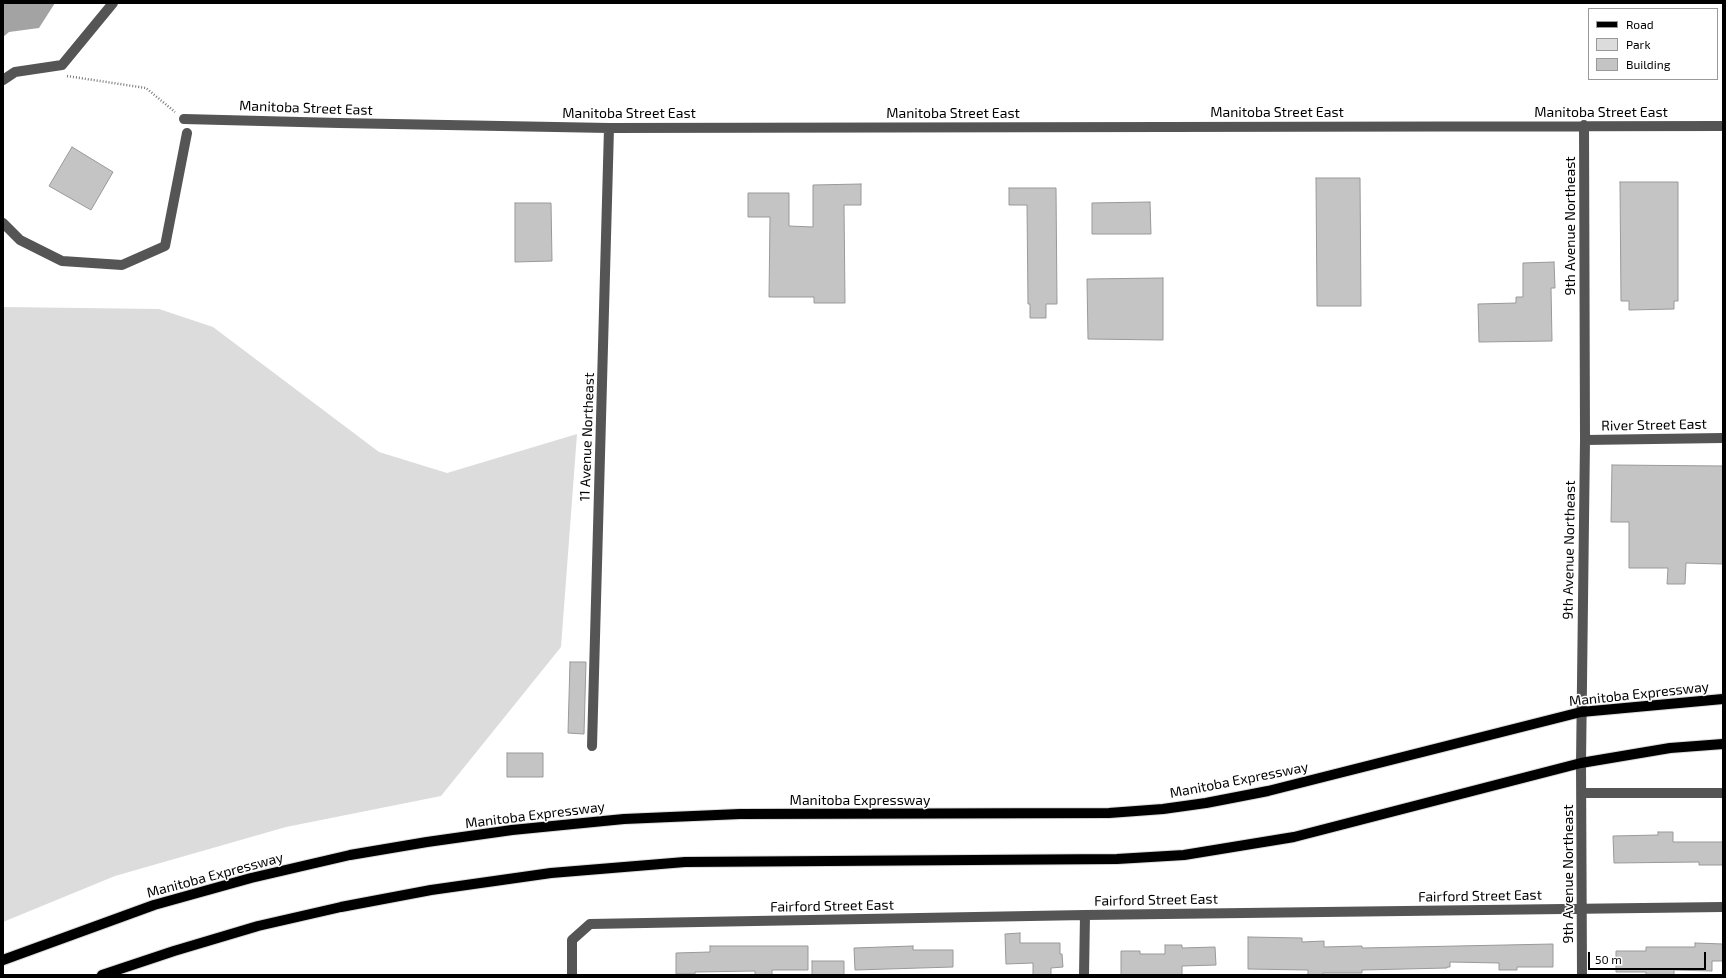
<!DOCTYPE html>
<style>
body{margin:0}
#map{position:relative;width:1726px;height:978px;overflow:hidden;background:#fff;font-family:"Exo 2",sans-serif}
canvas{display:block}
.frame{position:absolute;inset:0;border:4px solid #000;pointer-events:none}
.legend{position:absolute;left:1588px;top:8px;width:130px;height:72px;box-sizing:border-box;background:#fff;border:1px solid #999;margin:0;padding:5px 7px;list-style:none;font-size:12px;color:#000}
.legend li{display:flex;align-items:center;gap:8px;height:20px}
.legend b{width:20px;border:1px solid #999}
.scale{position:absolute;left:1588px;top:952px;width:118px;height:18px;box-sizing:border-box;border:2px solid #000;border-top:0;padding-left:5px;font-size:12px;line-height:14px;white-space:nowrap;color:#000;-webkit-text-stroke:3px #fff;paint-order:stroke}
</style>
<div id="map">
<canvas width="1726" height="978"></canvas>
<div class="frame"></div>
<ul class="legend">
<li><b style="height:5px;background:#000"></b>Road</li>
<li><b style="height:11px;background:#dcdcdc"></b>Park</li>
<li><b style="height:11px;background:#c4c4c4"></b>Building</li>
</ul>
<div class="scale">50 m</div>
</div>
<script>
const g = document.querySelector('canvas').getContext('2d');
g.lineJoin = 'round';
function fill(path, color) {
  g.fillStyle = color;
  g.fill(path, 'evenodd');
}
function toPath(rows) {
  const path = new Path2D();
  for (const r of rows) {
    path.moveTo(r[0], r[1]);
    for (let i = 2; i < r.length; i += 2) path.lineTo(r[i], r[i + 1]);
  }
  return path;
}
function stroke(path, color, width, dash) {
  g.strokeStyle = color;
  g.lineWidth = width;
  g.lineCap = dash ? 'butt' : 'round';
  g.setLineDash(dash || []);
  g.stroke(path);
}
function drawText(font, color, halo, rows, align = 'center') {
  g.font = font + ' "Exo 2",sans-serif';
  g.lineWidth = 3;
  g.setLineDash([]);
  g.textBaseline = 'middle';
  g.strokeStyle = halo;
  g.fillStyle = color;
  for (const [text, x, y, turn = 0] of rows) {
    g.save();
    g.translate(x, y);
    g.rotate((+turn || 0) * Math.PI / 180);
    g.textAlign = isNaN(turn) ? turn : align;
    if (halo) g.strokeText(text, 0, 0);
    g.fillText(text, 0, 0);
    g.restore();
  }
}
fill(toPath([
 [3,307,159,309,213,327,379,452,447,473,577,434,561,647,441,796,286,827,115,876,3,922]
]), '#dcdcdc');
fill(toPath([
 [3,3,55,3,39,28,9,32,3,37]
]), '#a3a3a3');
const building = toPath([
 [72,147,113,172,91,210,49,186,72,147],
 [1316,178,1360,178,1361,306,1317,306,1316,178],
 [1620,182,1678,182,1678,301,1674,301,1674,309,1629,310,1629,301,1621,301,1620,182],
 [861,184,861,205,844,205,845,303,814,303,814,297,769,297,770,217,748,217,748,193,789,193,789,226,813,227,813,185,861,184],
 [1009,188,1056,188,1057,304,1046,304,1046,318,1030,318,1030,304,1028,304,1027,205,1009,205,1009,188],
 [1150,202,1151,234,1092,234,1092,203,1150,202],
 [515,203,551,203,552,261,515,262,515,203],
 [1554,262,1555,288,1551,288,1552,341,1479,342,1478,304,1516,303,1516,297,1523,297,1523,263,1554,262],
 [1163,278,1163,340,1088,339,1087,279,1163,278],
 [1612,465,1723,466,1723,564,1686,563,1685,584,1667,584,1668,568,1629,568,1629,522,1611,522,1612,465],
 [570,662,586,662,584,734,568,733,570,662],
 [507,753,543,753,543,777,507,777,507,753],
 [1658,832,1673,832,1673,842,1723,842,1723,865,1699,865,1699,862,1614,863,1613,836,1658,835,1658,832],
 [1020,933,1020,943,1060,943,1060,954,1062,954,1063,967,1051,968,1051,975,1033,975,1033,963,1006,964,1005,934,1020,933],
 [1248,937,1302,938,1302,942,1324,941,1324,947,1362,946,1362,948,1553,944,1553,967,1517,967,1517,970,1499,970,1499,963,1450,962,1450,967,1447,967,1447,968,1362,970,1362,973,1323,973,1323,975,1308,975,1308,970,1248,969,1248,937],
 [1695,943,1723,944,1723,961,1712,961,1712,971,1674,970,1674,975,1646,975,1646,972,1616,972,1616,951,1646,951,1646,947,1695,947,1695,943],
 [1165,945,1182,945,1182,948,1215,947,1216,965,1182,966,1182,975,1121,975,1121,951,1140,951,1140,954,1165,954,1165,945],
 [710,946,808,946,808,970,772,970,772,975,755,975,755,971,695,972,695,974,676,974,676,953,710,952,710,946],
 [913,946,913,950,953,950,953,967,855,970,854,948,913,946],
 [812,961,844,961,844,975,812,975,812,961]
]);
fill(building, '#c4c4c4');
stroke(building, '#999', 1);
const major = toPath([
 [3,960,154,905,251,878,350,855,427,842,512,830,624,819,740,814,1109,813,1163,809,1206,803,1268,791,1581,712,1723,699],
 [102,975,174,951,258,926,341,907,431,890,551,873,685,862,1117,859,1184,855,1294,837,1581,763,1670,748,1723,744]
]);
stroke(major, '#dbdbdb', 12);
stroke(toPath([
 [67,76,146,88,175,112]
]), '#777', 2.5, [1, 2]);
stroke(toPath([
 [3,80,15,72,62,65,113,3],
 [184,119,339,123,609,128,1723,126],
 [3,223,20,240,62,261,122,265,165,246,187,133],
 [1585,440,1723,438],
 [592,746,609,128],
 [1582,793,1723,793],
 [572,975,572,940,590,924,1085,915,1723,907],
 [1084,975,1085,915],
 [1582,975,1581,763,1585,440,1584,125]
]), '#555', 10);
stroke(major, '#000', 10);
drawText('14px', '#000', '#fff', [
 ["Manitoba Street East",306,108,2],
 ["Manitoba Street East",1277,112],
 ["Manitoba Street East",1601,112],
 ["Manitoba Street East",629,113],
 ["Manitoba Street East",953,113],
 ["9th Avenue Northeast",1570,226,-90],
 ["River Street East",1654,425,-1],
 ["11 Avenue Northeast",587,437,-88],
 ["9th Avenue Northeast",1569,550,-89],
 ["Manitoba Expressway",1639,694,-6],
 ["Manitoba Expressway",1239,780,-11],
 ["Manitoba Expressway",860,800],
 ["Manitoba Expressway",535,815,-7],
 ["9th Avenue Northeast",1568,874,-90],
 ["Manitoba Expressway",215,875,-15],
 ["Fairford Street East",1480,896,-1],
 ["Fairford Street East",1156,900,-1],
 ["Fairford Street East",832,906,-1]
]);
</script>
